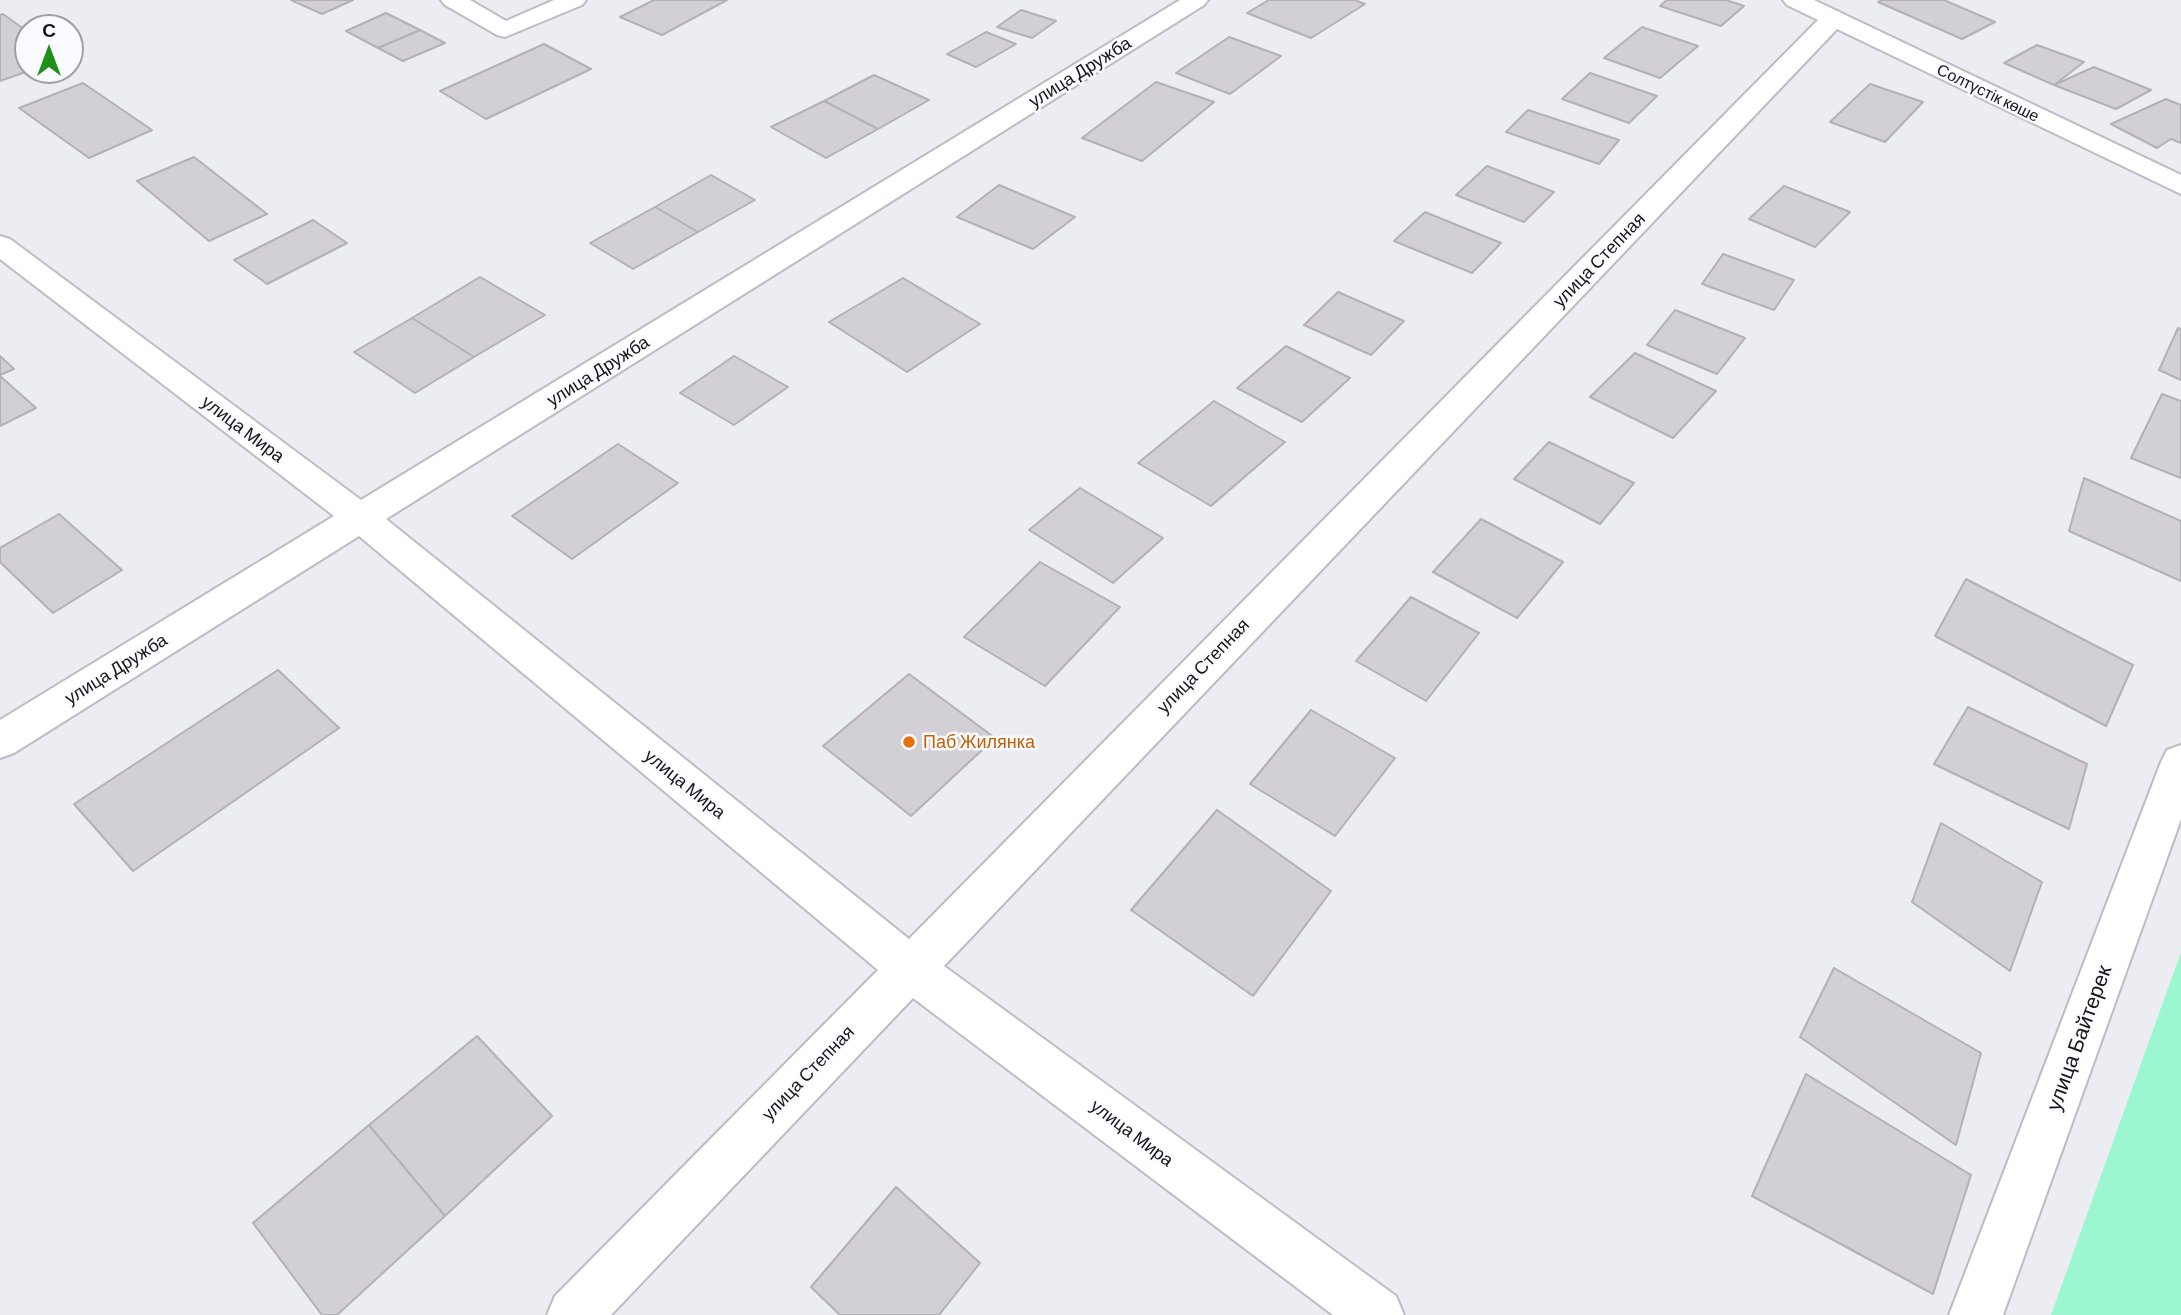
<!DOCTYPE html>
<meta charset="utf-8">
<style>
body{margin:0}
#map{position:relative;width:2181px;height:1315px;overflow:hidden;background:#ecedf2;font-family:Barlow,sans-serif}
canvas{display:block}
.north{position:absolute;left:14px;top:14px;width:70px;height:70px;box-sizing:border-box;background:#f9fbff;border:2px solid #9e9fa3;border-radius:50%;rotate:0deg;font-size:19px;font-weight:700;line-height:28px;text-align:center;color:#151618}
.north::after{content:'';display:block;margin:auto;width:24px;height:32px;background:#1f9019;clip-path:polygon(50% 0,100% 100%,50% 72%,0 100%)}
</style>
<div id="map">
<canvas width="2181" height="1315"></canvas>
<div class="north">С</div>
</div>
<script>
const g = document.querySelector('canvas').getContext('2d');
g.lineJoin = 'round';
function fill(path, color) {
  g.fillStyle = color;
  g.fill(path, 'evenodd');
}
function toPath(rows) {
  const path = new Path2D();
  for (const r of rows) {
    path.moveTo(r[0], r[1]);
    for (let i = 2; i < r.length; i += 2) path.lineTo(r[i], r[i + 1]);
  }
  return path;
}
function stroke(path, color, width, dash) {
  g.strokeStyle = color;
  g.lineWidth = width;
  g.lineCap = dash ? 'butt' : 'round';
  g.setLineDash(dash || []);
  g.stroke(path);
}
function drawText(font, color, halo, rows, align = 'center') {
  g.font = font + ' Barlow,sans-serif';
  g.lineWidth = 5;
  g.setLineDash([]);
  g.textBaseline = 'middle';
  g.strokeStyle = halo;
  g.fillStyle = color;
  for (const [text, x, y, turn = 0] of rows) {
    g.save();
    g.translate(x, y);
    g.rotate((+turn || 0) * Math.PI / 180);
    g.textAlign = isNaN(turn) ? turn : align;
    if (halo) g.strokeText(text, 0, 0);
    g.fillText(text, 0, 0);
    g.restore();
  }
}
fill(toPath([
 [2181,952,2181,1315,2051,1315]
]), '#9cf6cf');
const building = toPath([
 [291,0,353,0,322,14,291,0],
 [654,0,727,0,662,35,620,17,654,0],
 [1269,0,1355,0,1365,4,1311,38,1247,13,1269,0],
 [1667,0,1726,0,1744,6,1721,26,1660,6,1667,0],
 [1882,0,1944,0,1995,22,1962,39,1878,2,1882,0],
 [1021,10,1056,21,1032,38,997,27,1021,10],
 [386,13,420,30,378,48,346,31,386,13],
 [3,14,28,32,28,70,31,70,0,81,0,15,3,14],
 [1642,27,1698,46,1660,78,1604,58,1642,27],
 [420,30,445,43,403,61,378,48,420,30],
 [986,32,1016,44,976,67,947,54,986,32],
 [1229,37,1281,56,1230,94,1176,73,1229,37],
 [544,44,591,69,486,119,440,91,544,44],
 [2037,45,2084,62,2054,85,2004,63,2037,45],
 [2094,67,2151,90,2116,109,2054,85,2094,67],
 [1590,73,1657,96,1629,123,1562,99,1590,73],
 [874,75,929,100,878,129,824,101,874,75],
 [1156,82,1214,102,1142,161,1082,138,1156,82],
 [83,83,152,130,89,158,19,108,83,83],
 [1870,84,1923,102,1885,142,1830,122,1870,84],
 [2166,99,2181,105,2181,143,2171,139,2157,148,2111,124,2166,99],
 [824,101,878,129,826,158,771,127,824,101],
 [1528,110,1619,140,1599,164,1506,132,1528,110],
 [194,157,267,214,209,241,137,181,194,157],
 [1487,166,1554,192,1524,222,1456,195,1487,166],
 [711,175,755,200,698,232,655,207,711,175],
 [999,185,1075,217,1033,249,957,217,999,185],
 [1784,186,1850,212,1815,247,1749,219,1784,186],
 [655,207,698,232,633,269,590,243,655,207],
 [1425,212,1501,243,1472,273,1394,241,1425,212],
 [313,220,347,243,267,284,234,260,313,220],
 [1723,254,1794,280,1774,310,1702,284,1723,254],
 [480,277,545,315,474,357,412,318,480,277],
 [903,278,980,324,907,372,829,322,903,278],
 [1338,292,1404,321,1371,355,1304,325,1338,292],
 [1675,310,1745,338,1717,374,1647,345,1675,310],
 [412,318,474,357,415,393,354,352,412,318],
 [2178,328,2181,329,2181,380,2159,370,2178,328],
 [1286,346,1350,378,1302,422,1237,388,1286,346],
 [1635,353,1716,391,1673,438,1590,397,1635,353],
 [0,356,14,369,0,375,0,356],
 [734,356,788,387,734,425,680,393,734,356],
 [0,376,36,408,0,426,0,376],
 [2162,394,2181,401,2181,478,2131,458,2162,394],
 [1214,401,1285,442,1211,506,1138,463,1214,401],
 [1549,442,1634,483,1600,524,1514,479,1549,442],
 [618,444,678,483,572,559,512,516,618,444],
 [2084,478,2181,521,2181,581,2069,531,2084,478],
 [1080,488,1163,538,1113,583,1029,530,1080,488],
 [59,514,122,570,53,613,0,562,0,548,59,514],
 [1481,519,1563,562,1517,618,1433,572,1481,519],
 [1040,562,1120,607,1045,686,964,637,1040,562],
 [1966,579,2133,665,2106,726,1935,636,1966,579],
 [1411,597,1479,633,1426,701,1356,661,1411,597],
 [278,670,339,728,133,871,74,804,278,670],
 [909,674,995,738,911,816,823,746,909,674],
 [1968,707,2087,764,2069,829,1934,764,1968,707],
 [1311,710,1395,758,1335,836,1250,784,1311,710],
 [1217,810,1331,891,1253,996,1131,910,1217,810],
 [1941,823,2042,882,2010,971,1912,902,1941,823],
 [1834,968,1981,1053,1956,1145,1800,1037,1834,968],
 [477,1036,552,1116,445,1216,369,1125,477,1036],
 [1806,1074,1971,1175,1933,1294,1752,1196,1806,1074],
 [369,1125,445,1216,337,1315,322,1315,253,1223,369,1125],
 [896,1187,980,1263,939,1315,840,1315,811,1287,896,1187]
]);
fill(building, '#d3d0d5');
stroke(building, '#b3b1b6', 2);
const minor = toPath([
 [441,0,470,0,506,21,554,0,586,0,582,5,505,37,497,35,445,5,441,0],
 [1180,0,1208,0,1204,5,386,519,909,939,1818,20,1787,5,1783,0,1814,0,2181,175,2181,194,1837,29,944,966,1396,1296,1404,1315,1333,1315,913,998,611,1315,547,1315,555,1296,878,970,359,536,14,753,0,758,0,720,334,516,0,259,0,236,10,239,361,500,1180,0],
 [2181,745,2181,819,2003,1315,1949,1315,2161,762,2167,750,2181,745]
]);
stroke(minor, '#bbbdc2', 4);
fill(minor, '#fff');
for (const [x, y, r, color] of [
 [909,742,7,"#e8710a"]
]) {
  const dot = new Path2D();
  dot.arc(x, y, r, 0, 2 * Math.PI);
  g.fillStyle = color;
  g.fill(dot);
  stroke(dot, '#f9fbff', 2.5);
}
drawText('16px', '#151618', '#f9fbff', [
 ["Солтүстік көше",1988,93,26]
]);
drawText('18px', '#151618', '#f9fbff', [
 ["улица Дружба",1080,72,-32],
 ["улица Степная",1599,260,-46],
 ["улица Дружба",598,371,-32],
 ["улица Мира",243,429,37],
 ["улица Степная",1203,666,-46],
 ["улица Дружба",116,669,-32],
 ["улица Мира",685,784,39],
 ["улица Степная",808,1073,-46],
 ["улица Мира",1132,1133,37]
]);
drawText('18px', '#c56008', '#f9fbff', [
 ["Паб Жилянка",923,742]
], 'left');
drawText('21px', '#151618', '#f9fbff', [
 ["улица Байтерек",2079,1038,-70]
]);
</script>
